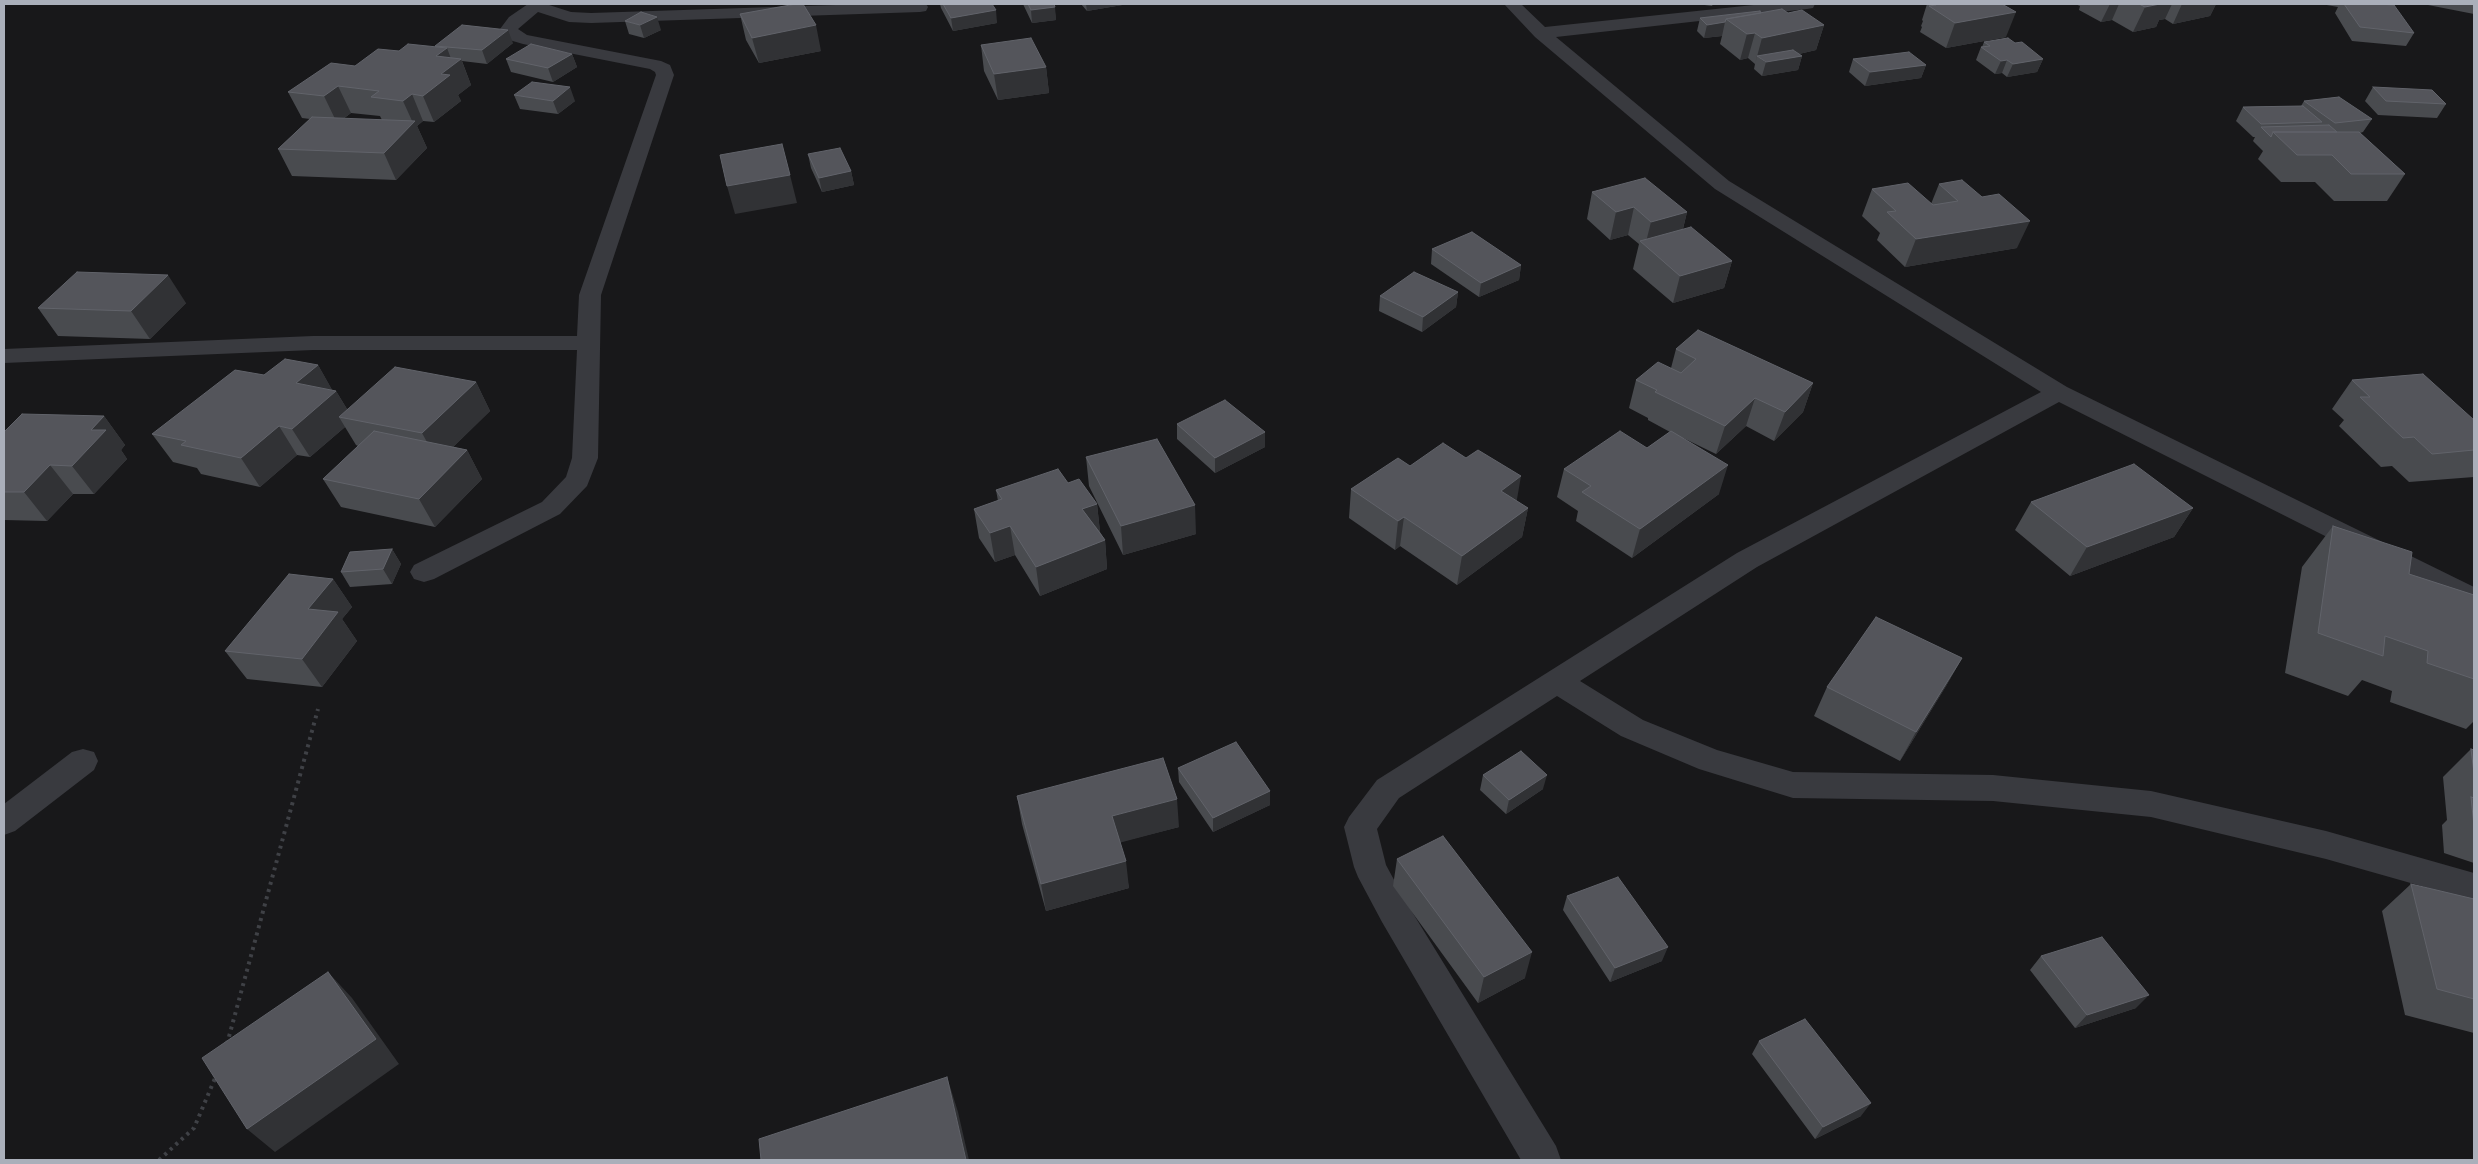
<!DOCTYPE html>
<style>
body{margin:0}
#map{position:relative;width:2478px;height:1164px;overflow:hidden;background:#18181a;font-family:Karla,sans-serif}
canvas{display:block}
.frame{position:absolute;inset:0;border:5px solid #aaafba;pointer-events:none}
</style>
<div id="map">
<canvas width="2478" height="1164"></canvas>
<div class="frame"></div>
</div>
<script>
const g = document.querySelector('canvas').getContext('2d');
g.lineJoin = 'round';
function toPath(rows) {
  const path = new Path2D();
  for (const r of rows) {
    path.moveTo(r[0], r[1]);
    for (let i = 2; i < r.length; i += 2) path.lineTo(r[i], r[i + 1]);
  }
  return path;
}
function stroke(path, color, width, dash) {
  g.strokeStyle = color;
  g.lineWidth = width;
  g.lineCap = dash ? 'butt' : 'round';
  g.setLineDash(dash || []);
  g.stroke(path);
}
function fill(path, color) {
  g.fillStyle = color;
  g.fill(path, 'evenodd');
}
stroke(toPath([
 [227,1044,318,709],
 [159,1160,194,1128,216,1076]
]), '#3f4146', 4, [3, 4.5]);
fill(toPath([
 [528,4,546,4,571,12,591,13,866,4,926,4,928,7,926,11,920,12,591,23,569,22,538,12,518,29,527,35,661,61,670,65,674,75,601,295,598,458,587,486,560,514,434,579,424,582,414,579,410,572,414,565,542,502,566,477,572,458,577,350,313,350,4,363,4,349,313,336,577,336,579,295,656,75,655,72,650,69,523,44,506,39,500,29,509,17,528,4],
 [1504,4,1521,4,1545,27,1763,4,1815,4,1813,8,1807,9,1556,37,1729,181,2067,387,2474,587,2474,609,2464,606,2059,402,1757,567,1580,681,1643,720,1717,750,1793,772,1993,775,2151,791,2326,831,2474,873,2474,901,2326,859,2151,817,1993,801,1793,798,1699,769,1621,736,1557,696,1399,798,1377,829,1386,865,1406,902,1556,1146,1561,1160,1521,1160,1382,922,1358,877,1354,867,1344,827,1349,817,1377,780,1737,553,2041,392,1715,189,1535,37,1504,4],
 [83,749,94,752,98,761,94,770,15,831,4,835,4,804,72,752,83,749]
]), '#393a3f');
fill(toPath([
 [940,4,992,4,997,23,953,31,941,8],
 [1023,4,1054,4,1056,20,1032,23],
 [1081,4,1128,4,1087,11],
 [1697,4,1713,4,1712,6],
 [1927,4,2002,4,2006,37,1946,48,1920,32,1922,27,1921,26,1923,21,1922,20],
 [2075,4,2216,4,2210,16,2173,24,2165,19,2159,20,2156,27,2133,32,2112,20,2101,22,2079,10,2080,6],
 [2321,4,2392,4,2391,5,2414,33,2406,46,2352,41,2335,13,2338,7],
 [2428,4,2474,4,2474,14,2428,5],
 [1761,13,1788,13,1824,25,1816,50,1799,54,1802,56,1798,70,1762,76,1754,69,1755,64,1748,58,1740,60,1720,44,1722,36,1704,38,1697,31,1700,18],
 [740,14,821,51,759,63,746,40],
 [625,21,661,30,644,38,629,34],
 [1984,42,2015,43,2043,59,2037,72,2007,77,2002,73,1995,74,1976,60,1981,47,1982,47],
 [513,43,487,64,462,61,471,85,458,95,461,101,434,122,423,121,417,126,427,148,396,180,292,176,278,149,310,119,302,118,288,92,355,66,399,51,435,47,435,46],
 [351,113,380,116,382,120,343,119],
 [981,45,1046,67,1049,93,998,100,984,71],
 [572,54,577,67,553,82,511,72,506,59],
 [1853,59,1926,65,1921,78,1865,86,1849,72],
 [2373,87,2446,104,2437,118,2378,115,2365,101],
 [514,95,575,101,558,114,520,109],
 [2304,101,2372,119,2363,132,2360,133,2405,174,2387,201,2334,201,2315,182,2281,182,2258,159,2263,151,2253,141,2255,137,2253,137,2236,121,2243,107,2301,106],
 [808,154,851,171,854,185,822,192,811,168],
 [1939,184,2017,248,1905,267,1877,240,1880,233,1862,216,1872,189,1931,204],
 [1592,192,1687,212,1683,229,1732,261,1724,288,1673,303,1633,269,1639,244,1628,235,1610,240,1587,219],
 [1432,249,1521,265,1519,280,1479,297,1431,264],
 [1458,292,1456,307,1422,332,1379,311,1380,296],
 [186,303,150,339,58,336,38,308],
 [1676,349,1813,383,1803,412,1774,441,1746,426,1716,454,1683,438,1719,494,1632,558,1576,521,1578,511,1557,497,1564,469,1647,448,1670,432,1648,420,1648,418,1629,408,1636,380,1671,368],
 [318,365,332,390,336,391,347,409,476,382,490,411,453,447,467,450,482,479,435,527,341,507,323,479,358,446,356,445,345,427,310,457,297,455,260,487,201,474,197,468,173,462,152,434,264,375],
 [2352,380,2474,420,2474,477,2409,482,2392,466,2381,467,2339,426,2344,420,2332,409],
 [104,416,125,445,121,450,127,459,94,494,73,494,47,521,4,520,4,432],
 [1177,424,1265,447,1215,473,1177,439],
 [1086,457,1196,534,1123,555,1089,486],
 [1466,458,1516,501,1528,508,1522,537,1457,585,1400,546,1395,550,1349,518,1351,489,1410,466],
 [1068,483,1097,504,1100,532,1105,540,1107,569,1040,596,1015,555,995,562,979,538,974,509,998,501,996,490],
 [2031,502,2193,508,2174,537,2070,576,2015,530],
 [2333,526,2409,574,2474,595,2474,721,2466,729,2390,702,2392,691,2362,680,2348,696,2285,673,2302,567],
 [392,549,401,564,392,584,350,587,341,572],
 [333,579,352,607,342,619,357,641,322,687,247,679,225,651],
 [1962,658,1946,686,1900,761,1814,716,1827,687],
 [2471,749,2474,750,2474,863,2444,853,2442,825,2447,820,2443,777],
 [1178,768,1270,791,1270,805,1213,832,1179,782],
 [1483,775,1543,789,1506,814,1480,790],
 [1017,796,1179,827,1120,842,1129,888,1046,911,1022,824],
 [1397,859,1525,978,1478,1003,1393,886],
 [2411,884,2474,899,2474,1033,2405,1015,2382,911],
 [1567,896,1662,961,1610,982,1563,910],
 [2041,956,2136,1008,2075,1028,2030,970],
 [1759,1041,1861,1116,1815,1139,1752,1054]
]), '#494b4f');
fill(toPath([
 [1086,4,1128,4,1087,11],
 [2110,4,2119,4,2112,20,2101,22],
 [2156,4,2172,4,2165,19,2159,20,2156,27,2133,32,2145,7],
 [2182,4,2216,4,2210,16,2173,24],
 [1055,7,1056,20,1032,23,1031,10],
 [996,10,997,23,953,31,951,18],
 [2016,12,2006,37,1946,48,1955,23],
 [657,17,661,30,644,38,640,25],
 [1725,22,1722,36,1704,38,1707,25],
 [816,25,821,51,759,63,752,38],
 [1824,25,1816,50,1765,62,1757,56,1755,64,1762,38],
 [508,30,513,43,487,64,482,50],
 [1755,33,1748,58,1740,60,1747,34],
 [447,48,453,64,461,59,471,85,458,95,461,101,434,122,423,96,436,56],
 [572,54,577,67,553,82,548,68],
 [1802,56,1798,70,1762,76,1766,62],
 [2043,59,2037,72,2007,77,2013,64],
 [2007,60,2002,73,1995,74,2001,61],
 [1926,65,1921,78,1865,86,1870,72],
 [1046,67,1049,93,998,100,994,74],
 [338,86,351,113,337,123,324,96],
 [570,87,575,101,558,114,553,101],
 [412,94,423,121,417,126,427,148,396,180,384,153,413,123,403,101],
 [851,171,854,185,822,192,819,178],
 [790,175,797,203,735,214,727,186],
 [1634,207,1628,235,1610,240,1616,212],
 [1687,212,1680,240,1645,246,1651,222],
 [2030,221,2017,248,1905,267,1916,239],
 [1732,261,1724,288,1673,303,1680,276],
 [1521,265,1519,280,1479,297,1481,283],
 [168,275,186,303,150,339,131,311],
 [1458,292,1456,307,1422,332,1423,317],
 [318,365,334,393,336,391,353,419,339,417,345,427,310,457,292,429,296,383],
 [476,382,490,411,438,462,422,433],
 [1813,383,1803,412,1774,441,1785,412],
 [1755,398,1746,426,1716,454,1725,426],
 [104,416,125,445,121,450,127,459,94,494,72,466,91,430],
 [279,426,297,455,260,487,241,458],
 [1265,432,1265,447,1215,473,1215,458],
 [467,450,482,479,435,527,419,499],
 [50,465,73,494,47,521,24,492],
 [1728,465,1719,494,1632,558,1640,529],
 [1521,476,1516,505,1501,491],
 [1097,504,1100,532,1082,509],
 [1195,505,1196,534,1123,555,1121,526],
 [1528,508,1522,537,1457,585,1462,556],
 [2193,508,2174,537,2070,576,2087,547],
 [1404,517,1400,546,1395,550,1398,521],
 [1010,526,1015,555,995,562,990,533],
 [1105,540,1107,569,1040,596,1036,567],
 [392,549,401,564,392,584,383,569],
 [333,579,352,607,342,619,357,641,322,687,302,659,308,609],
 [1962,658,1946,686,1900,761,1916,732],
 [1547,775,1543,789,1506,814,1509,800],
 [1270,791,1270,805,1213,832,1213,818],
 [1177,799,1179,827,1115,844,1112,816],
 [1126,861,1129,888,1046,911,1041,884],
 [1668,947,1662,961,1610,982,1615,968],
 [1532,952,1525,978,1478,1003,1484,977],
 [328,972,352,998,399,1064,275,1152,247,1129],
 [2149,995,2136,1008,2075,1028,2087,1015],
 [947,1077,958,1112,969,1160,966,1160],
 [1871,1103,1861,1116,1815,1139,1823,1127]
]), '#313235');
const building = toPath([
 [796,4,803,4,816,25,752,38,740,14,796,4],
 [943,4,992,4,996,10,951,18,943,4],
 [1028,4,1054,4,1055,7,1031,10,1028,4],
 [1934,4,2002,4,2016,12,1955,23,1929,6,1936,5,1934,4],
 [2139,4,2160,4,2145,7,2139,4],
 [2344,4,2377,4,2394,5,2414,33,2360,27,2344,4],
 [1782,9,1788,13,1802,10,1824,25,1762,38,1755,33,1747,34,1726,19,1782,9],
 [1760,11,1761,13,1726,19,1725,22,1707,25,1700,18,1760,11],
 [641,12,657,17,640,25,625,21,641,12],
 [462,25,508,30,482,50,435,46,462,25],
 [1031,38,1046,67,994,74,981,45,1031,38],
 [2008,38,2015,43,2022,42,2043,59,2013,64,2007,60,2001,61,1981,47,1990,46,1984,42,2008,38],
 [408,44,447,48,436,56,461,59,441,74,450,75,423,96,412,94,403,101,371,97,379,91,338,86,324,96,288,92,331,63,355,66,378,49,399,51,408,44],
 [531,44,572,54,548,68,506,59,531,44],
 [1793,50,1802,56,1766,62,1757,56,1793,50],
 [1909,52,1926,65,1870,72,1853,59,1909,52],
 [532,82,570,87,553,101,514,95,532,82],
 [2373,87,2432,90,2446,104,2386,101,2373,87],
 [2339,97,2372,119,2335,123,2304,101,2339,97],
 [2303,106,2322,122,2261,124,2243,107,2303,106],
 [312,117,415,121,384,153,278,149,312,117],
 [2329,125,2337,132,2273,132,2271,137,2261,127,2329,125],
 [2273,132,2359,132,2405,174,2351,174,2332,155,2297,155,2273,132],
 [782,144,790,175,727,186,720,155,782,144],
 [840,148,851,171,819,178,808,154,840,148],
 [1645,178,1687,212,1651,222,1634,207,1616,212,1592,192,1645,178],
 [1962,180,1982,197,1999,194,2030,221,1916,239,1887,212,1896,211,1872,189,1908,183,1933,205,1958,201,1939,184,1962,180],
 [1691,227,1732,261,1680,276,1640,241,1691,227],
 [1472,232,1521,265,1481,283,1432,249,1472,232],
 [77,272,168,275,131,311,38,308,77,272],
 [1414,272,1458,292,1423,317,1380,296,1414,272],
 [1698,330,1813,383,1785,412,1755,398,1725,426,1655,392,1657,390,1636,380,1658,362,1681,373,1696,359,1676,349,1698,330],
 [285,359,318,365,296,383,336,391,292,429,279,426,241,458,181,445,186,441,152,434,235,370,264,375,285,359],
 [395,367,476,382,422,433,339,417,395,367],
 [2423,374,2474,420,2474,450,2432,454,2414,437,2403,438,2360,397,2370,397,2352,380,2423,374],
 [1225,400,1265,432,1215,458,1177,424,1225,400],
 [22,414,104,416,91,430,106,430,72,466,50,465,24,492,4,492,4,432,22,414],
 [374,431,467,450,419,499,323,479,374,431],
 [1620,431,1647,448,1671,431,1728,465,1640,529,1582,492,1591,486,1564,469,1620,431],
 [1157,439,1195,505,1121,526,1086,457,1157,439],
 [1443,443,1466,458,1478,450,1521,476,1501,491,1528,508,1462,556,1404,517,1398,521,1351,489,1398,458,1410,466,1443,443],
 [2134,464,2193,508,2087,547,2031,502,2134,464],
 [1058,469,1068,483,1079,479,1097,504,1082,509,1105,540,1036,567,1010,526,990,533,974,509,1002,499,996,490,1058,469],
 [2333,526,2412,552,2409,574,2474,595,2474,679,2427,663,2428,651,2385,636,2383,656,2318,633,2333,526],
 [392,549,383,569,341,572,350,552,392,549],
 [289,574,333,579,308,609,338,612,302,659,225,651,289,574],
 [1876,617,1962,658,1916,732,1827,687,1876,617],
 [1236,742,1270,791,1213,818,1178,768,1236,742],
 [2471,749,2474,750,2474,773,2471,749],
 [1521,751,1547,775,1509,800,1483,775,1521,751],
 [1163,758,1177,799,1112,816,1126,861,1041,884,1017,796,1163,758],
 [2471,797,2474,798,2474,826,2471,797],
 [1443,836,1532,952,1484,977,1397,859,1443,836],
 [1618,877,1668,947,1615,968,1567,896,1618,877],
 [2411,884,2474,899,2474,999,2437,989,2411,884],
 [2102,937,2149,995,2087,1015,2041,956,2102,937],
 [328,972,376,1039,247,1129,202,1058,328,972],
 [1805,1019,1871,1103,1823,1127,1759,1041,1805,1019],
 [947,1077,966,1160,761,1160,759,1139,947,1077]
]);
fill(building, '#54555b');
stroke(building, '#61636a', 1);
</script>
